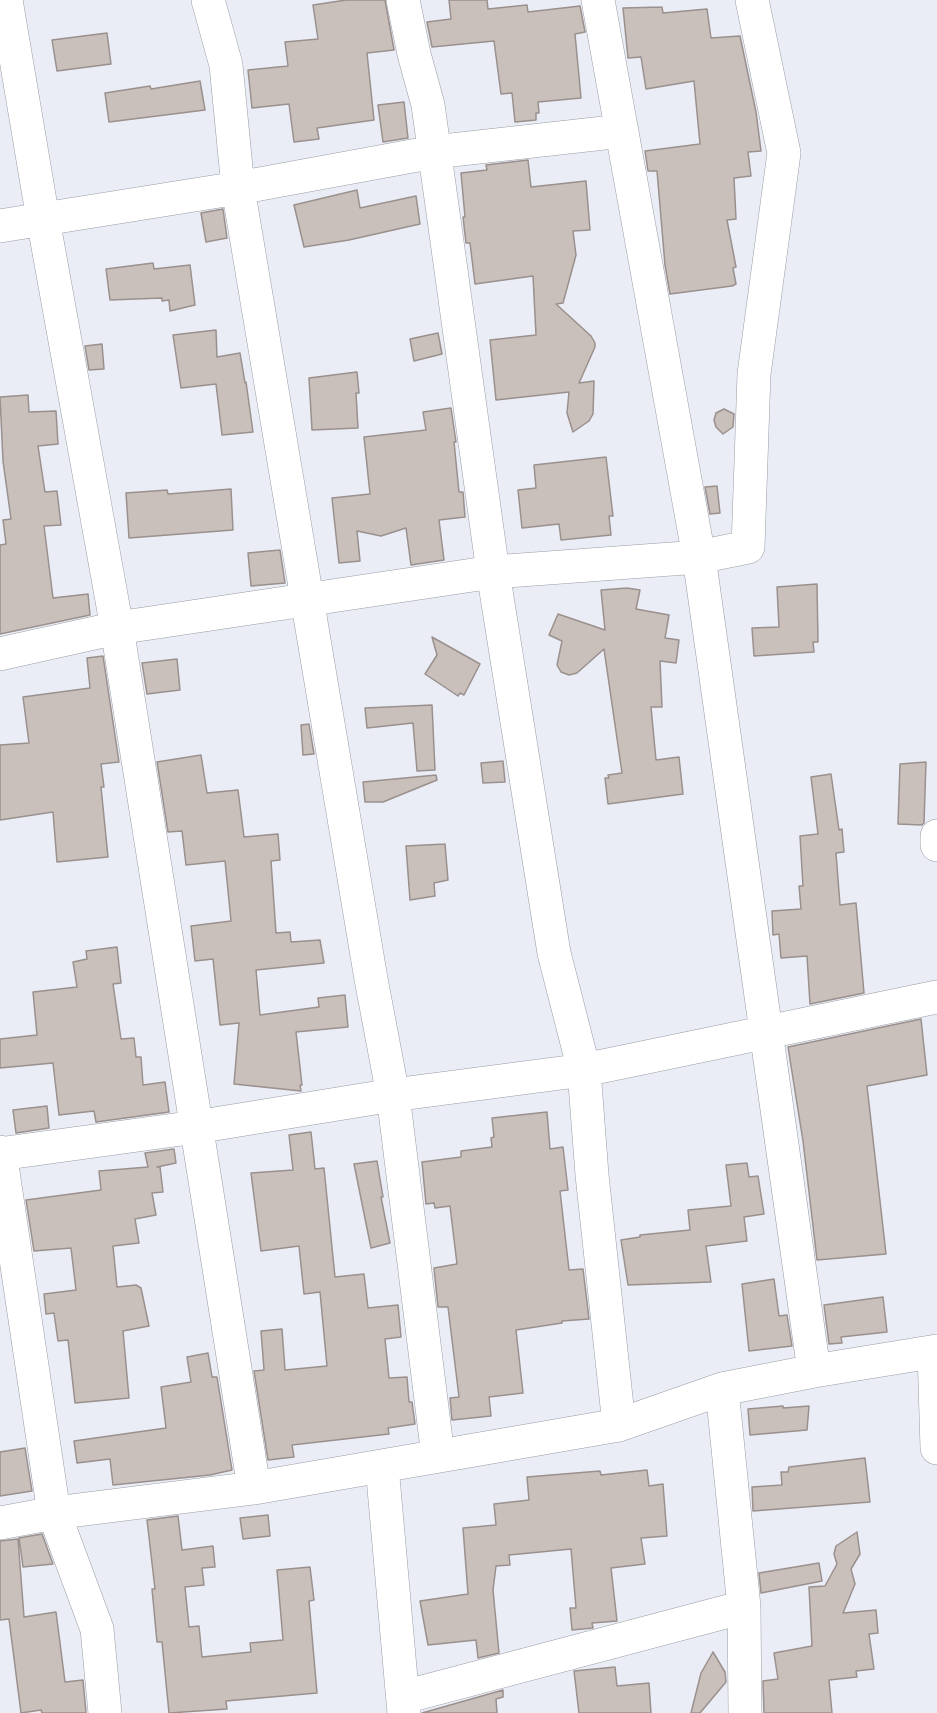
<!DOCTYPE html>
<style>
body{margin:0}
canvas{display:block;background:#eaedf6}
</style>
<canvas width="937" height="1713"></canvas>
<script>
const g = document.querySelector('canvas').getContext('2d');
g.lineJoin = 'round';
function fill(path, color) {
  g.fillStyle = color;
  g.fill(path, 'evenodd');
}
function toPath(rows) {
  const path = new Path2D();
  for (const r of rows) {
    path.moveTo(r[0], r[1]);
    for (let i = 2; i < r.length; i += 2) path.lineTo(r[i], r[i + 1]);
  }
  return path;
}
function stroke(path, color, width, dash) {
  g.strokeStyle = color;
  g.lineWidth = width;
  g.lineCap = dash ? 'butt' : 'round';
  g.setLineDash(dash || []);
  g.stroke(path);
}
const building = toPath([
 [346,0,385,0,394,50,367,53,374,120,317,128,319,139,294,142,289,104,252,108,248,70,288,66,285,42,318,39,313,5,346,0],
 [449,0,487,0,488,9,527,5,528,12,580,6,585,32,575,34,581,98,538,102,539,113,536,113,536,120,515,122,512,93,501,94,494,41,432,47,427,22,451,19,449,0],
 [662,7,663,13,707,9,711,38,740,36,756,112,761,151,748,152,751,176,734,178,736,219,727,220,736,267,733,268,736,284,732,286,670,294,665,265,657,171,648,171,645,151,700,144,694,81,646,89,641,57,628,58,623,8,662,7],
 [107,33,111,64,57,71,52,40,107,33],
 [200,81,205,110,109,122,105,93,150,86,151,89,200,81],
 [404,102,408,138,383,142,378,105,404,102],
 [528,160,531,187,586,181,590,230,573,231,576,255,563,303,556,304,591,336,595,343,595,347,579,383,594,381,593,414,589,421,573,432,567,413,569,392,496,400,490,340,536,335,533,276,475,284,470,243,466,243,463,217,465,217,461,173,487,170,486,165,528,160],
 [357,190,360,208,416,196,420,224,349,240,304,247,294,205,357,190],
 [223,209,227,238,206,242,201,213,223,209],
 [153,263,154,269,190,265,195,305,170,311,169,300,162,301,162,298,110,300,106,269,153,263],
 [216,330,217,357,240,353,245,383,246,382,253,432,222,435,216,384,181,388,173,335,216,330],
 [438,333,442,354,414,361,410,339,438,333],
 [102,344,104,369,89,370,85,346,102,344],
 [357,372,359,393,356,393,358,428,312,430,309,378,357,372],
 [28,395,29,412,56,411,58,444,38,446,45,492,57,491,61,525,44,526,53,598,88,594,90,615,0,634,0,545,6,544,3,520,11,519,3,461,0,397,28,395],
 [451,408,456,442,454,442,459,492,463,492,465,517,439,520,444,560,411,565,406,528,381,536,357,531,360,561,339,563,332,498,370,494,364,437,426,430,423,412,451,408],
 [724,409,734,414,733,427,723,434,716,427,714,420,716,413,724,409],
 [606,457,613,516,609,516,611,535,561,540,559,524,522,528,518,490,536,488,534,465,606,457],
 [717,486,720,513,710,514,705,487,717,486],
 [231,489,233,530,129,538,126,493,167,490,168,494,231,489],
 [280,550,285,583,251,586,248,553,280,550],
 [817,584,818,642,813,642,814,652,754,656,752,628,779,627,777,587,817,584],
 [627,588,640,590,636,609,669,615,665,638,679,640,676,663,660,661,662,707,651,707,656,760,679,757,683,794,608,804,605,778,609,778,608,775,622,773,604,649,577,673,569,675,561,672,557,665,562,641,549,635,558,614,605,630,601,590,627,588],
 [432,637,480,664,464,695,460,693,458,696,425,674,437,655,432,637],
 [103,656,119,762,101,764,104,787,101,787,108,857,57,862,53,812,0,820,0,745,29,743,23,697,90,688,87,658,103,656],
 [177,659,180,690,147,694,142,663,177,659],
 [432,705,435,770,417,771,413,723,367,728,365,708,432,705],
 [309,724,314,754,303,755,301,725,309,724],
 [201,755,207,793,238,790,244,837,278,834,280,860,271,861,276,933,290,932,291,942,320,940,324,963,256,970,260,1015,319,1007,318,998,345,995,348,1027,296,1032,302,1085,300,1085,301,1091,234,1084,239,1023,220,1025,213,959,195,961,191,926,231,921,225,861,186,865,182,831,168,832,157,762,201,755],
 [503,761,505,782,483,783,481,763,503,761],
 [926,762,924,823,922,825,898,824,900,764,926,762],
 [831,774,839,830,842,829,844,852,836,853,840,905,856,903,864,993,810,1004,807,956,781,958,779,934,773,935,772,911,801,909,799,886,803,886,800,836,818,834,811,777,831,774],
 [436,775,437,780,383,802,365,802,363,782,436,775],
 [445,844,448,880,434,883,435,896,410,900,406,846,445,844],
 [117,947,121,983,113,984,121,1039,134,1038,136,1057,141,1057,143,1085,165,1082,169,1112,96,1122,94,1111,59,1115,53,1063,0,1068,0,1039,37,1035,33,992,77,987,73,962,87,959,86,951,117,947],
 [921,1019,927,1075,867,1086,886,1254,817,1260,803,1141,788,1047,921,1019],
 [47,1106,49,1128,16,1133,13,1110,47,1106],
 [547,1112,550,1149,563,1147,568,1190,560,1191,569,1270,583,1269,589,1319,562,1321,562,1323,516,1330,523,1393,489,1397,491,1416,452,1420,450,1398,459,1397,448,1307,438,1307,434,1268,457,1264,450,1206,435,1208,434,1203,426,1204,422,1162,461,1157,461,1151,492,1147,491,1138,494,1137,492,1118,547,1112],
 [311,1132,315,1169,324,1168,335,1277,364,1274,368,1308,398,1305,401,1337,385,1339,389,1378,407,1377,409,1402,412,1402,415,1424,388,1428,389,1434,292,1445,294,1457,268,1460,254,1371,264,1370,261,1331,282,1329,285,1370,327,1366,320,1292,304,1294,299,1246,261,1251,251,1173,293,1170,289,1135,311,1132],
 [174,1149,176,1163,157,1167,160,1167,163,1192,152,1193,156,1215,135,1219,139,1243,113,1246,117,1287,136,1285,141,1288,149,1326,123,1331,129,1398,75,1403,68,1340,58,1341,54,1313,46,1314,44,1294,76,1290,71,1248,34,1251,26,1200,101,1190,99,1171,148,1167,145,1153,174,1149],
 [377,1161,383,1197,381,1197,390,1243,371,1248,354,1164,377,1161],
 [747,1163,749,1177,758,1176,764,1214,744,1217,747,1241,706,1246,711,1282,628,1285,621,1240,640,1237,640,1235,690,1230,688,1210,731,1206,726,1165,747,1163],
 [774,1279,779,1316,787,1315,792,1346,749,1351,742,1284,774,1279],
 [883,1297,887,1332,841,1337,842,1343,829,1344,824,1305,883,1297],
 [208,1353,212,1377,217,1377,232,1470,210,1475,113,1485,110,1459,77,1463,74,1441,166,1428,161,1387,191,1382,187,1357,208,1353],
 [783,1406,783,1408,809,1406,807,1430,750,1435,748,1409,783,1406],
 [25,1448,32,1491,0,1496,0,1452,25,1448],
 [865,1458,870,1502,753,1511,752,1487,782,1485,781,1472,788,1472,789,1467,865,1458],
 [647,1470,649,1486,663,1484,667,1536,641,1538,645,1564,611,1568,617,1621,592,1623,593,1628,572,1630,570,1608,576,1608,571,1549,509,1555,510,1565,496,1566,493,1590,499,1653,478,1658,476,1640,428,1645,420,1601,468,1594,463,1528,496,1525,494,1504,529,1500,527,1477,600,1471,601,1475,647,1470],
 [268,1515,270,1536,243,1539,240,1518,268,1515],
 [178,1516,182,1550,213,1546,215,1567,202,1568,204,1585,185,1587,189,1627,199,1626,202,1657,251,1652,250,1643,283,1640,277,1570,310,1567,314,1600,309,1601,317,1693,226,1701,227,1709,169,1713,162,1642,157,1642,152,1589,155,1589,147,1520,178,1516],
 [857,1532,860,1554,851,1569,855,1584,843,1613,876,1610,878,1633,869,1634,874,1669,856,1671,857,1677,829,1680,832,1713,764,1713,763,1681,778,1679,774,1653,812,1646,809,1587,825,1586,837,1564,834,1554,836,1546,857,1532],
 [42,1534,53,1564,23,1567,19,1538,42,1534],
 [18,1539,24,1617,56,1612,65,1682,83,1680,86,1713,42,1713,41,1710,21,1713,9,1619,0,1620,0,1541,18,1539],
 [819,1563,822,1581,761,1593,759,1573,819,1563],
 [713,1652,725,1672,726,1682,700,1713,691,1713,701,1673,713,1652],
 [615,1667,617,1686,649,1683,651,1713,579,1713,574,1671,615,1667],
 [503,1690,503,1697,496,1699,497,1713,422,1713,503,1690]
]);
fill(building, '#c9bfbb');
stroke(building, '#9a908d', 1.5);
const minor = toPath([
 [6,0,43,219,117,628,254,1488],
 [208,0,226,65,238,188,371,979,393,1095,438,1456],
 [403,0,414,54,428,105,493,572,554,953,584,1070,592,1175,619,1425],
 [598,0,699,557,814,1371],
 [0,226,238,188,434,152,622,131],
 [0,654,117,628,493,572,699,557,748,547,754,374,784,153,752,0],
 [937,836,937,845],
 [0,1152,54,1513,97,1629,105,1713],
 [0,1154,196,1127,393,1095,584,1070,937,997],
 [934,1352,937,1448],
 [722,1389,744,1607,745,1713],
 [382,1466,404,1713],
 [0,1523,54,1513,254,1488,619,1425,722,1389,814,1371,937,1351],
 [404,1697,744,1607]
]);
stroke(minor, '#999ca4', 34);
stroke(minor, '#fff', 33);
</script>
